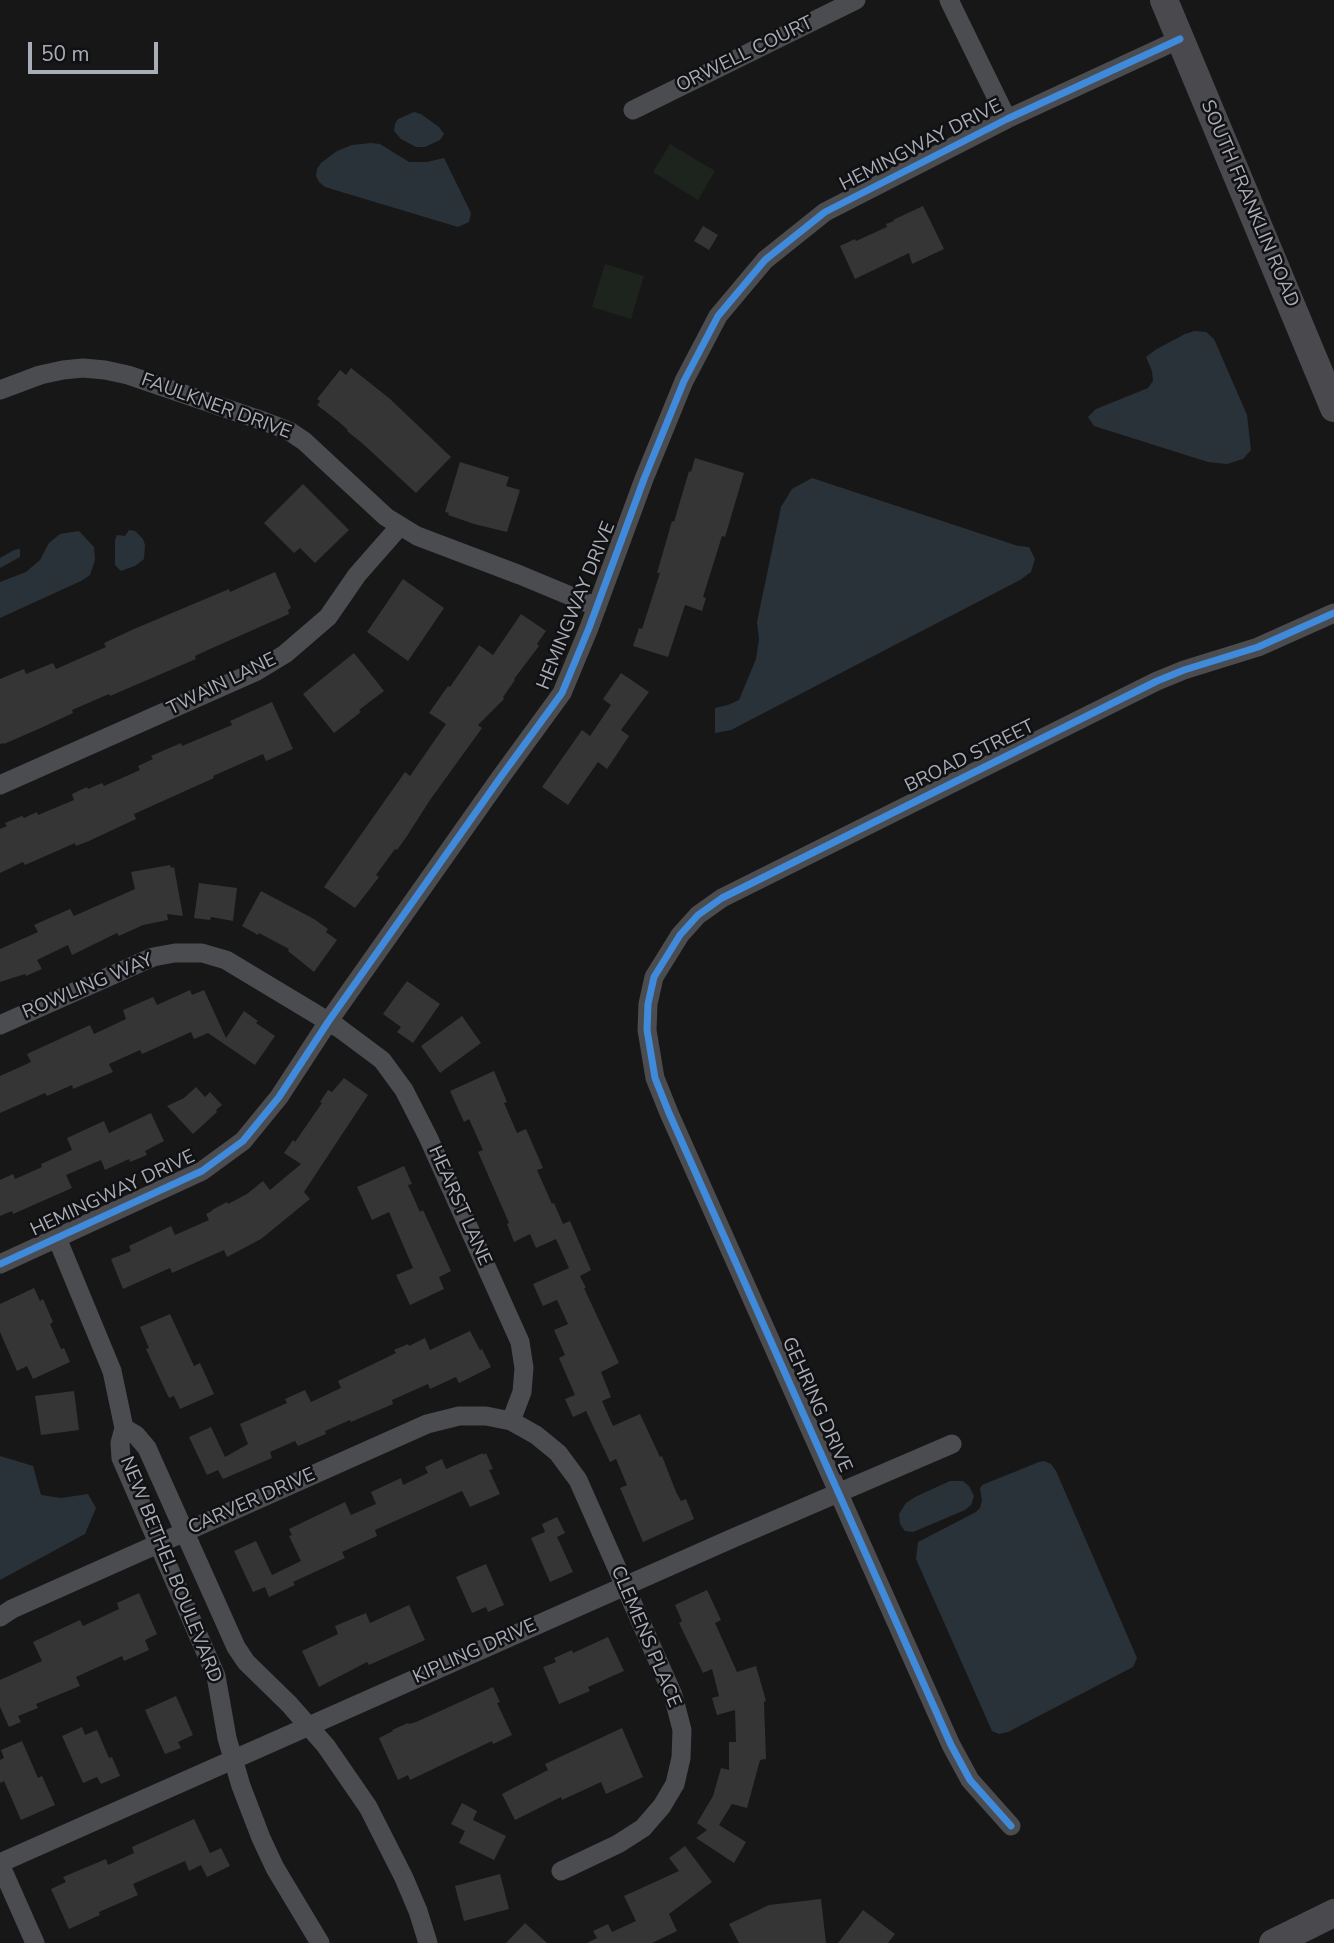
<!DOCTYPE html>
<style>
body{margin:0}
#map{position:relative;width:1334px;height:1943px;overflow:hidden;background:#171717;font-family:"Nunito Sans",sans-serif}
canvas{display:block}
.scale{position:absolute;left:28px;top:42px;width:130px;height:32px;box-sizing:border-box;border:4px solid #a8adb8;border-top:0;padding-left:9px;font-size:21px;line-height:24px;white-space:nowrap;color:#a8adb8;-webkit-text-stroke:5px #111113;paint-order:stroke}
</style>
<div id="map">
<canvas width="1334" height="1943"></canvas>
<div class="scale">50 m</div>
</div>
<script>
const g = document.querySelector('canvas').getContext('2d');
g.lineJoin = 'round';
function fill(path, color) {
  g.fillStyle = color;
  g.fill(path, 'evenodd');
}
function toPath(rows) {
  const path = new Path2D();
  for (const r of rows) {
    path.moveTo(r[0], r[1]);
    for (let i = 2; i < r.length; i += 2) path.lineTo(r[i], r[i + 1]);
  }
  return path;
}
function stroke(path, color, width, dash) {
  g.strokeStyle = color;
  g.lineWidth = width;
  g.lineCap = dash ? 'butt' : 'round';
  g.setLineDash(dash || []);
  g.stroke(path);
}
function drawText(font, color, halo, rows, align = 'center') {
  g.font = font + ' "Nunito Sans",sans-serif';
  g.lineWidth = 5;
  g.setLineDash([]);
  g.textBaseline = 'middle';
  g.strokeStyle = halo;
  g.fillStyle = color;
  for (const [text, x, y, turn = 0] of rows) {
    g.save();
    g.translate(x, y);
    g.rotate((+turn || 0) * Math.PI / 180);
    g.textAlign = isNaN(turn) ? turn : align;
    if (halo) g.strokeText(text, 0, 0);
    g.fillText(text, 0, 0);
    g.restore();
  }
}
fill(toPath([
 [670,144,715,171,698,200,653,172],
 [605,264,644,276,631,319,592,307]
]), '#1d241e');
fill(toPath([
 [414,112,421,114,439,127,444,134,440,140,425,147,416,147,401,139,394,131,395,124,398,119],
 [371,143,380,144,409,162,427,162,444,158,471,213,469,222,458,227,325,187,319,182,316,176,317,169,321,163,337,151,352,145],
 [1195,331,1206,332,1214,339,1247,415,1251,450,1243,459,1227,464,1208,462,1094,426,1088,417,1096,409,1148,388,1153,381,1152,371,1146,357,1155,350,1185,334],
 [812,478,1018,546,1029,547,1035,559,1031,572,1020,580,731,730,715,733,715,708,728,705,739,700,756,659,759,639,757,622,781,507,792,489],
 [129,530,135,531,143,539,145,545,144,559,135,566,121,571,115,565,115,540,117,535,125,536],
 [79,531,94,547,95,560,90,575,81,581,0,618,0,582,26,572,40,560,49,543,60,534],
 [20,549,20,557,0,568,0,558,14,550],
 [0,1456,33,1466,41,1495,61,1498,88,1494,96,1508,85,1534,0,1580],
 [1044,1461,1051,1464,1056,1471,1137,1658,1133,1667,1008,1732,999,1734,992,1731,916,1559,918,1542,976,1512,980,1508,982,1500,980,1489,982,1485,1039,1462],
 [950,1481,963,1481,969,1486,974,1496,971,1505,965,1510,913,1532,905,1531,900,1524,899,1514,906,1503,915,1497]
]), '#2a3239');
fill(toPath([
 [923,206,944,249,912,264,909,253,855,279,840,246,855,239,856,241,887,227,886,224,894,221,893,220],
 [703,226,718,235,709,250,694,241],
 [351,368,389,398,451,457,416,493,362,443,347,431,348,430,339,422,317,405,320,401,317,399,340,370,346,375],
 [695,458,744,473,725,537,722,536,703,597,706,598,702,611,685,605,668,657,633,646,639,628,642,629,660,573,657,573,672,521,674,522,689,471,691,472],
 [460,462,509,477,506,486,520,490,507,532,474,524,448,515,449,513,445,512],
 [303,484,349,530,315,563,300,548,294,553,264,523],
 [275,572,291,608,288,610,289,614,210,649,195,656,196,659,110,696,109,694,72,710,73,713,43,727,4,744,4,743,0,744,0,679,24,669,26,674,53,663,56,669,106,647,104,643,134,629,229,589,230,592],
 [403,579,444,608,408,661,367,632],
 [521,614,546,631,537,644,539,646,514,679,515,680,503,697,504,699,478,725,482,728,430,800,407,836,397,850,395,849,376,875,379,877,355,908,324,887,405,772,410,776,446,724,429,713,448,686,450,687,479,645,493,655],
 [354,653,384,691,359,710,361,712,334,733,303,694],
 [621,673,649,692,621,730,629,736,607,769,598,762,568,805,542,787,582,730,590,736,611,705,603,699],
 [272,702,293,749,266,761,263,754,213,776,214,778,134,814,136,819,89,841,76,846,75,843,25,865,23,862,0,873,0,829,7,826,5,823,22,816,24,818,37,812,38,815,74,800,72,794,87,787,88,789,102,783,104,786,140,770,138,766,153,759,151,756,181,743,182,746,232,725,230,721],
 [170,865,171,868,174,867,183,916,167,914,168,920,143,925,119,936,117,933,72,955,68,945,37,960,42,969,26,976,25,974,0,982,0,949,38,932,34,925,70,909,74,916,135,889,131,872],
 [199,883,237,888,233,921,211,917,210,920,194,918],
 [261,891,314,919,328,929,326,932,337,940,314,972,288,951,289,949,259,933,258,935,242,926],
 [407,981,440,1004,413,1043,397,1032,401,1027,383,1014],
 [190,990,192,995,204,990,226,1038,244,1011,258,1021,256,1023,275,1036,255,1065,208,1033,194,1039,191,1032,142,1054,140,1050,109,1064,113,1072,73,1089,72,1085,47,1096,45,1093,0,1113,0,1076,31,1062,27,1054,90,1025,94,1034,126,1019,123,1010,153,997,157,1005],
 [462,1016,481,1043,440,1073,421,1046],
 [494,1071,507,1102,504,1103,517,1133,526,1129,543,1168,537,1170,552,1204,554,1203,563,1224,570,1221,591,1270,580,1276,586,1288,584,1288,619,1363,601,1372,611,1397,602,1401,613,1426,640,1414,660,1457,662,1456,676,1492,681,1501,686,1499,694,1519,643,1542,620,1488,627,1485,616,1459,610,1462,586,1411,573,1417,565,1399,575,1395,559,1358,565,1355,554,1330,568,1324,557,1300,543,1306,533,1284,569,1268,556,1239,536,1248,530,1234,514,1242,507,1224,509,1223,478,1152,483,1150,469,1119,464,1122,450,1091],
 [344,1078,368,1095,304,1192,310,1199,261,1239,227,1257,224,1250,172,1273,170,1268,123,1289,111,1259,131,1251,129,1246,171,1226,175,1235,209,1220,206,1214,212,1211,212,1210,227,1202,228,1204,247,1194,263,1181,270,1190,301,1164,284,1153,293,1140,295,1142,322,1103,320,1102,328,1090,332,1092],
 [196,1087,205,1097,210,1092,222,1105,216,1110,217,1112,193,1134,167,1106,184,1098],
 [151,1113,164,1141,145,1151,147,1155,130,1162,129,1159,105,1170,101,1160,66,1175,72,1188,13,1214,12,1211,0,1216,0,1180,13,1174,15,1179,42,1167,41,1164,72,1150,67,1138,104,1121,109,1133],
 [404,1166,412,1184,408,1185,420,1212,423,1210,451,1271,439,1277,444,1289,410,1305,396,1275,413,1268,389,1212,372,1220,357,1187],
 [34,1288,40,1301,43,1299,53,1322,50,1324,61,1349,64,1348,70,1362,33,1379,27,1366,17,1371,0,1332,0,1304],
 [170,1314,194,1366,200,1363,214,1394,180,1409,174,1396,169,1398,146,1349,149,1348,140,1327],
 [470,1331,480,1350,482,1349,491,1367,459,1383,456,1377,430,1389,428,1384,392,1400,393,1404,351,1422,350,1420,325,1431,326,1434,298,1446,295,1441,270,1452,272,1458,223,1479,218,1470,207,1475,189,1437,211,1427,225,1457,248,1444,240,1424,287,1403,285,1399,305,1390,311,1402,341,1388,338,1381,396,1353,394,1350,408,1344,409,1346,425,1338,430,1350],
 [74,1391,79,1430,41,1435,35,1396],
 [483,1453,483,1455,486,1453,493,1469,489,1470,500,1494,470,1507,462,1491,375,1530,377,1536,342,1552,345,1558,293,1582,295,1585,269,1597,265,1587,253,1592,234,1551,256,1541,272,1575,301,1561,289,1536,292,1535,289,1529,345,1502,351,1515,376,1504,371,1492,401,1478,403,1485,428,1473,425,1467,442,1459,446,1469],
 [557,1517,565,1533,557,1537,573,1572,550,1582,531,1538,545,1532,542,1524],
 [486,1564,504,1605,488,1612,486,1607,472,1613,456,1577],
 [707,1590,721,1620,715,1623,737,1672,756,1666,766,1701,764,1702,766,1759,760,1760,747,1808,732,1804,719,1825,746,1842,734,1863,696,1838,707,1830,697,1823,713,1796,721,1768,729,1770,729,1742,736,1742,735,1710,717,1715,712,1698,719,1696,712,1669,703,1673,679,1623,682,1621,675,1605],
 [139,1593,157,1634,145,1640,149,1650,124,1661,122,1656,76,1677,80,1686,36,1704,38,1708,18,1716,21,1722,9,1727,0,1707,0,1680,42,1661,33,1642,80,1620,83,1626,119,1609,117,1603],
 [409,1605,425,1640,369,1665,367,1662,319,1687,302,1651,338,1634,335,1626,366,1613,370,1623],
 [608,1637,624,1671,588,1687,590,1691,559,1704,543,1667,556,1662,554,1658,572,1650,573,1653],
 [493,1687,500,1702,497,1703,512,1735,493,1744,492,1741,410,1780,408,1775,398,1780,379,1738,393,1731,392,1730,408,1723,409,1724,416,1722],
 [176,1696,193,1735,178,1742,181,1748,165,1754,145,1710],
 [82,1727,85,1735,97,1730,109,1758,112,1757,120,1776,101,1784,97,1777,83,1783,62,1736],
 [622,1728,643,1777,606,1794,601,1782,562,1800,561,1797,515,1820,502,1794,548,1770,545,1764],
 [22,1741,38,1778,42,1776,55,1805,21,1820,4,1781,0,1783,0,1760,4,1758,1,1750],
 [462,1803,477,1811,473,1820,506,1836,494,1860,459,1843,465,1831,451,1824],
 [194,1819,210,1853,221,1848,230,1866,207,1877,201,1865,189,1871,185,1861,133,1884,138,1895,99,1912,100,1915,69,1929,51,1889,66,1882,63,1877,106,1859,108,1865,134,1853,132,1847],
 [685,1846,712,1882,669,1914,677,1931,652,1943,587,1943,597,1938,593,1931,608,1924,612,1932,636,1921,624,1896,679,1871,669,1858],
 [500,1874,509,1909,464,1921,455,1886],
 [821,1899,826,1943,739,1943,729,1924,769,1905],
 [863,1910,895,1934,888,1943,838,1943],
 [525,1923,547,1943,506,1943]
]), '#353536');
stroke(toPath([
 [949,0,1007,119],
 [633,110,856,0],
 [0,390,40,375,63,370,83,368,105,370,128,375,266,422,289,431,304,441,386,517,417,536,520,575,597,607],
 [0,785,257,671,285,654,328,617,357,575,400,526],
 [0,1025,153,957,175,953,202,953,226,960,339,1028,382,1060,404,1090,428,1137,520,1342,524,1368,522,1392,511,1421],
 [57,1238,112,1371,124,1428,120,1443,121,1458,216,1676,227,1738,241,1786,261,1838,275,1868,320,1943],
 [0,1264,202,1171,243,1141,279,1097,328,1022,500,778,562,693,589,628,644,479,684,381,718,316,765,260,825,212,1007,119,1180,39],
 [124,1428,136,1435,147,1448,236,1647,246,1662,289,1704,326,1746,368,1807,404,1878,418,1911,428,1943],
 [0,1617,12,1609,427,1424,459,1416,486,1416,511,1421,536,1435,558,1453,578,1480,673,1695,682,1730,681,1758,675,1784,662,1806,643,1828,618,1844,561,1871],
 [1011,1826,970,1780,951,1745,669,1113,655,1078,647,1030,648,1004,654,977,680,935,698,915,722,898,1157,681,1184,670,1258,647,1334,613],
 [0,1863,731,1539,952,1444],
 [0,1864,35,1943]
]), '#4b4c50', 19);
stroke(toPath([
 [1164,0,1334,408],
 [1273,1943,1334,1913]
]), '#4a4a4e', 28);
stroke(toPath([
 [0,1264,202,1171,243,1141,279,1097,328,1022,500,778,562,693,589,628,644,479,684,381,718,316,765,260,825,212,1007,119,1180,39],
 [1011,1826,970,1780,951,1745,669,1113,655,1078,647,1030,648,1004,654,977,680,935,698,915,722,898,1157,681,1184,670,1258,647,1334,613]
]), '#408adc', 7);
drawText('19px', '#a8adb8', '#111113', [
 ["ORWELL COURT",745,55,-26],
 ["HEMINGWAY DRIVE",921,146,-27],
 ["SOUTH FRANKLIN ROAD",1249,204,67],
 ["FAULKNER DRIVE",216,407,20],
 ["HEMINGWAY DRIVE",577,606,-68],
 ["TWAIN LANE",222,685,-26],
 ["BROAD STREET",970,757,-26],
 ["ROWLING WAY",88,987,-23],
 ["HEMINGWAY DRIVE",113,1194,-25],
 ["HEARST LANE",459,1206,66],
 ["GEHRING DRIVE",816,1405,66],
 ["CARVER DRIVE",252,1502,-24],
 ["NEW BETHEL BOULEVARD",170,1570,68],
 ["CLEMENS PLACE",645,1637,67],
 ["KIPLING DRIVE",475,1652,-24]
]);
</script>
